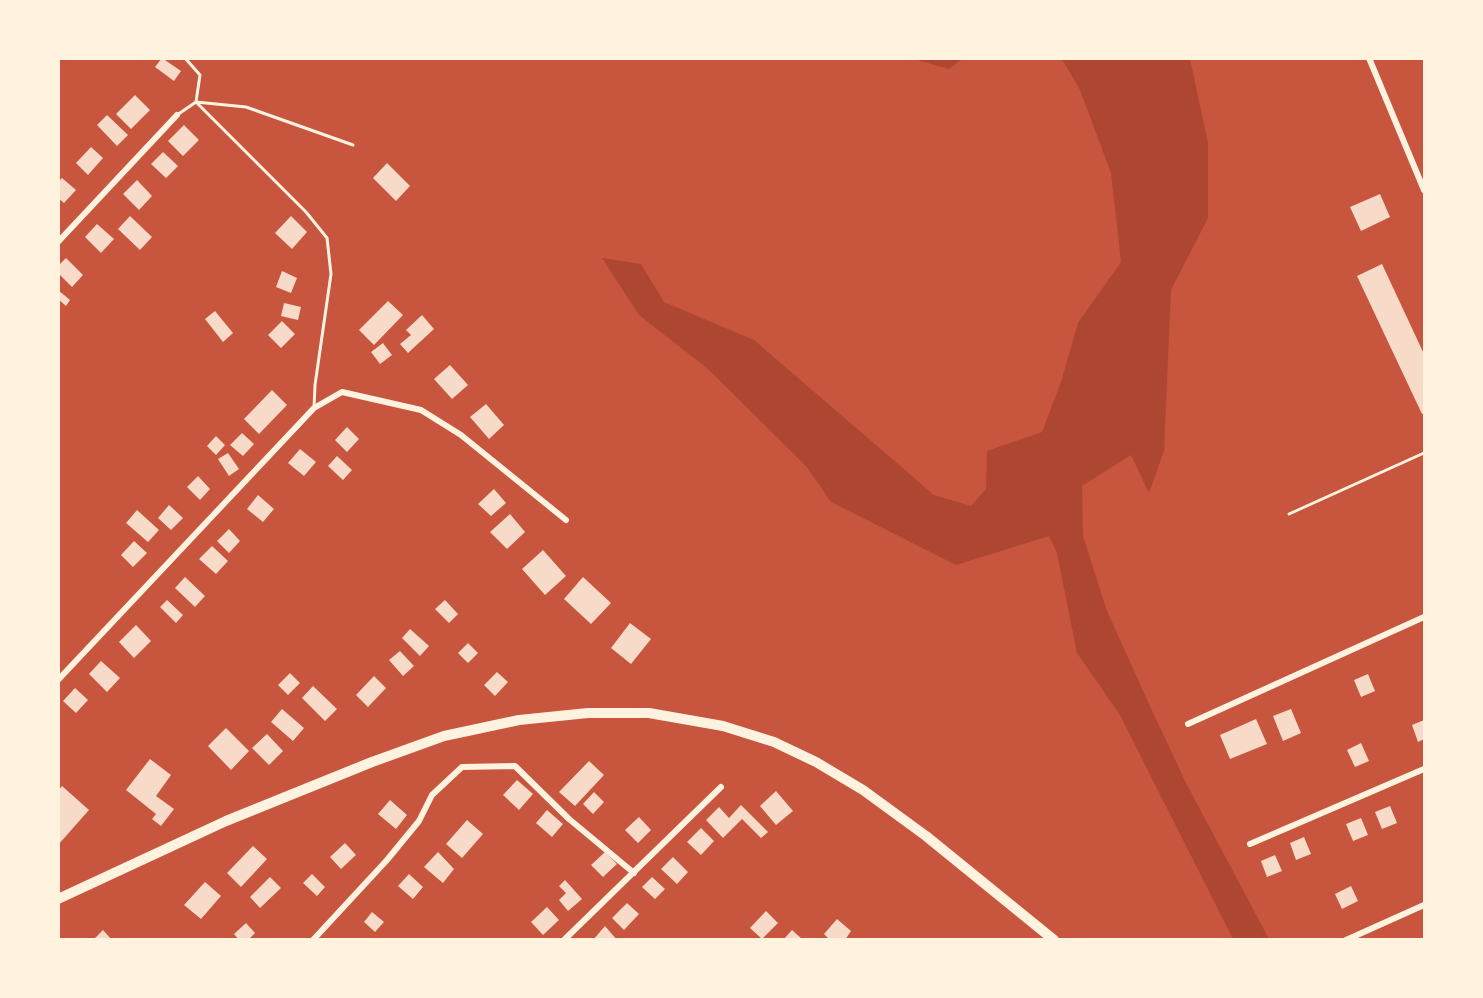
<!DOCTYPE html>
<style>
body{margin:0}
#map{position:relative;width:1483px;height:998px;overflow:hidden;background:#c8553d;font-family:"Crimson Pro",serif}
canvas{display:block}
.frame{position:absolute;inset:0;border:60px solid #fff3e0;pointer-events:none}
</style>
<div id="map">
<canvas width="1483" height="998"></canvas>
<div class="frame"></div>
</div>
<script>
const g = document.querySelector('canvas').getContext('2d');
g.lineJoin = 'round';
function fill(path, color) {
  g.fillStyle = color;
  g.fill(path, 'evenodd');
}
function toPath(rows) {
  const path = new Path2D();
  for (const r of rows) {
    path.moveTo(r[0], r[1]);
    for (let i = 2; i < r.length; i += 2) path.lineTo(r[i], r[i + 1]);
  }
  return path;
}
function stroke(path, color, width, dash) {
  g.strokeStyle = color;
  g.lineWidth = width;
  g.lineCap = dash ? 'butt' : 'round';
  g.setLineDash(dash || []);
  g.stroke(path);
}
fill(toPath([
 [889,59,962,58,962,59,949,69,914,59],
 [1062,59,1190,59,1208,143,1208,218,1171,290,1164,451,1149,493,1131,455,1082,486,1083,536,1107,611,1149,704,1186,783,1269,939,1233,939,1120,715,1077,653,1057,553,1049,536,956,565,831,502,806,466,708,369,639,315,602,258,641,264,664,302,754,340,934,495,971,506,986,489,987,451,1042,432,1061,382,1078,323,1121,262,1111,173,1080,90]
]), '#ae4732');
fill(toPath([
 [162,58,181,71,174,81,155,67],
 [135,95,150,110,131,129,116,114],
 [107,115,128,135,117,146,97,125],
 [184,125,199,140,183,156,168,141],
 [91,147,103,158,88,175,76,163],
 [163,152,178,166,166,178,151,164],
 [387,163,410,186,396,201,373,178],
 [62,178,76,190,64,203,58,198,58,182],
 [137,180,152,196,139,210,123,194],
 [1380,194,1390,217,1361,231,1350,207],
 [130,216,152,237,140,250,118,229],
 [291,216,307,232,292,249,275,233],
 [97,224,114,239,101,253,85,237],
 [66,258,83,275,72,287,58,273,58,266],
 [1382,264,1424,354,1424,413,1422,414,1357,276],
 [282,271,297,278,291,293,276,287],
 [58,290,70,300,66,306,58,299],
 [388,301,403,315,374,345,359,330],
 [284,303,301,307,298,320,281,316],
 [215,311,233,333,223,342,205,319],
 [422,315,434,329,408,353,400,344,411,335,406,330],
 [282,321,295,334,281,348,268,335],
 [383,343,392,355,380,364,371,352],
 [450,365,468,385,452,399,434,379],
 [272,390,287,405,259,434,244,419],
 [486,404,504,425,489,439,470,417],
 [347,427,359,439,347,452,335,440],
 [242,433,254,444,243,456,230,445],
 [216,436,225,445,216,455,207,446],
 [300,449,316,462,304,476,288,463],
 [228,453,239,469,229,476,218,459],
 [337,456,352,470,343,480,328,466],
 [198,476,210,489,200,500,187,487],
 [494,489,506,503,491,516,478,504],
 [258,495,274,509,263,522,247,509],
 [169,505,183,518,171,530,158,518],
 [137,510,159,530,148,542,126,523],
 [510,514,525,532,507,549,490,532],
 [229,529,240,541,229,553,217,541],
 [134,541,147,553,133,567,121,555],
 [212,546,228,561,216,574,199,559],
 [543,550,566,576,545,595,522,569],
 [185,577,205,596,195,607,175,588],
 [583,577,611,603,591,624,564,599],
 [167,600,183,615,176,623,160,607],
 [445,600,458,614,449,623,435,609],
 [630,623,651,639,631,664,611,648],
 [136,625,151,641,134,658,119,642],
 [410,629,429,646,420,656,402,638],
 [468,643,478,653,468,663,458,653],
 [400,651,414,666,403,676,389,660],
 [101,661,120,678,107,692,89,674],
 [497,672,508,682,495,696,484,685],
 [290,673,300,683,288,695,278,685],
 [1368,674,1375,691,1361,697,1354,680],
 [374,676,386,688,368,707,356,695],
 [313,686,337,709,325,721,302,698],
 [75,688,88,700,76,713,63,701],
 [282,709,304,728,293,741,271,722],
 [1291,709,1301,733,1283,741,1273,716],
 [1256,719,1267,744,1230,759,1220,735],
 [1424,720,1424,739,1418,742,1412,725],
 [226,728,249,751,231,770,208,746],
 [267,734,283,751,269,765,252,748],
 [1361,743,1369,761,1355,767,1347,750],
 [150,759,171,775,156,796,174,809,161,826,152,819,156,814,126,790],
 [589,761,604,775,575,806,559,792],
 [517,780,533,794,519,810,503,795],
 [62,786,89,810,58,845,58,791],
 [776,791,793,811,776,825,760,806],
 [594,792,604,802,593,814,583,804],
 [390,800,407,815,396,829,378,814],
 [741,805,768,832,761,838,742,819,723,838,706,820,719,807,729,818],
 [1390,806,1397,823,1382,829,1375,812],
 [547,810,563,824,552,837,536,823],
 [639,817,651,830,638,843,625,830],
 [1361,818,1368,835,1353,841,1346,824],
 [467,820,483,834,462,858,446,844],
 [701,828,714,841,701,855,687,842],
 [1304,837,1311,854,1296,860,1290,843],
 [345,843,356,855,341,869,330,857],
 [253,846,267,859,241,887,227,873],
 [438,852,454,869,443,883,424,867],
 [605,852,617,864,603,877,591,865],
 [1275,855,1282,871,1267,877,1261,861],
 [673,857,688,872,677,884,661,869],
 [312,874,325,887,317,896,303,883],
 [409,874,423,887,413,899,398,886],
 [270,877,281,888,260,908,250,897],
 [652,877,665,889,655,899,642,887],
 [565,880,582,899,568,911,559,900,566,893,559,886],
 [205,882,221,896,201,919,184,905],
 [1351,886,1358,901,1342,909,1335,894],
 [627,903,639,914,624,930,612,918],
 [547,907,559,920,543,935,531,922],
 [766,911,778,923,762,939,750,928],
 [372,912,384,922,375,932,364,922],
 [837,919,851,931,845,940,830,940,824,934],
 [246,923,255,933,248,940,239,940,234,934],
 [605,926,617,940,593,940],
 [103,930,112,940,93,940],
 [792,930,803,940,783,940]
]), '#f7dbc8');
stroke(toPath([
 [177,115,196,102,200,75,185,58],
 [314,408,315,385,331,274,327,238,306,212,196,102,246,107,353,145],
 [1289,514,1424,453]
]), '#fff3e0', 3);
stroke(toPath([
 [1369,58,1424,190],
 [58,242,177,115],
 [58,680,314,408,342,392,421,410,461,435,566,520],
 [1188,724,1424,617],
 [1250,844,1424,769],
 [313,940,387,860,419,821,432,795,462,767,515,766,569,819,634,873],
 [564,940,721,787],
 [1346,940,1424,905]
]), '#fff3e0', 6);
stroke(toPath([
 [58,899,226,821,372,762,444,736,519,720,588,713,649,713,723,726,774,742,816,762,863,790,926,836,1054,940]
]), '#fff3e0', 10);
</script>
